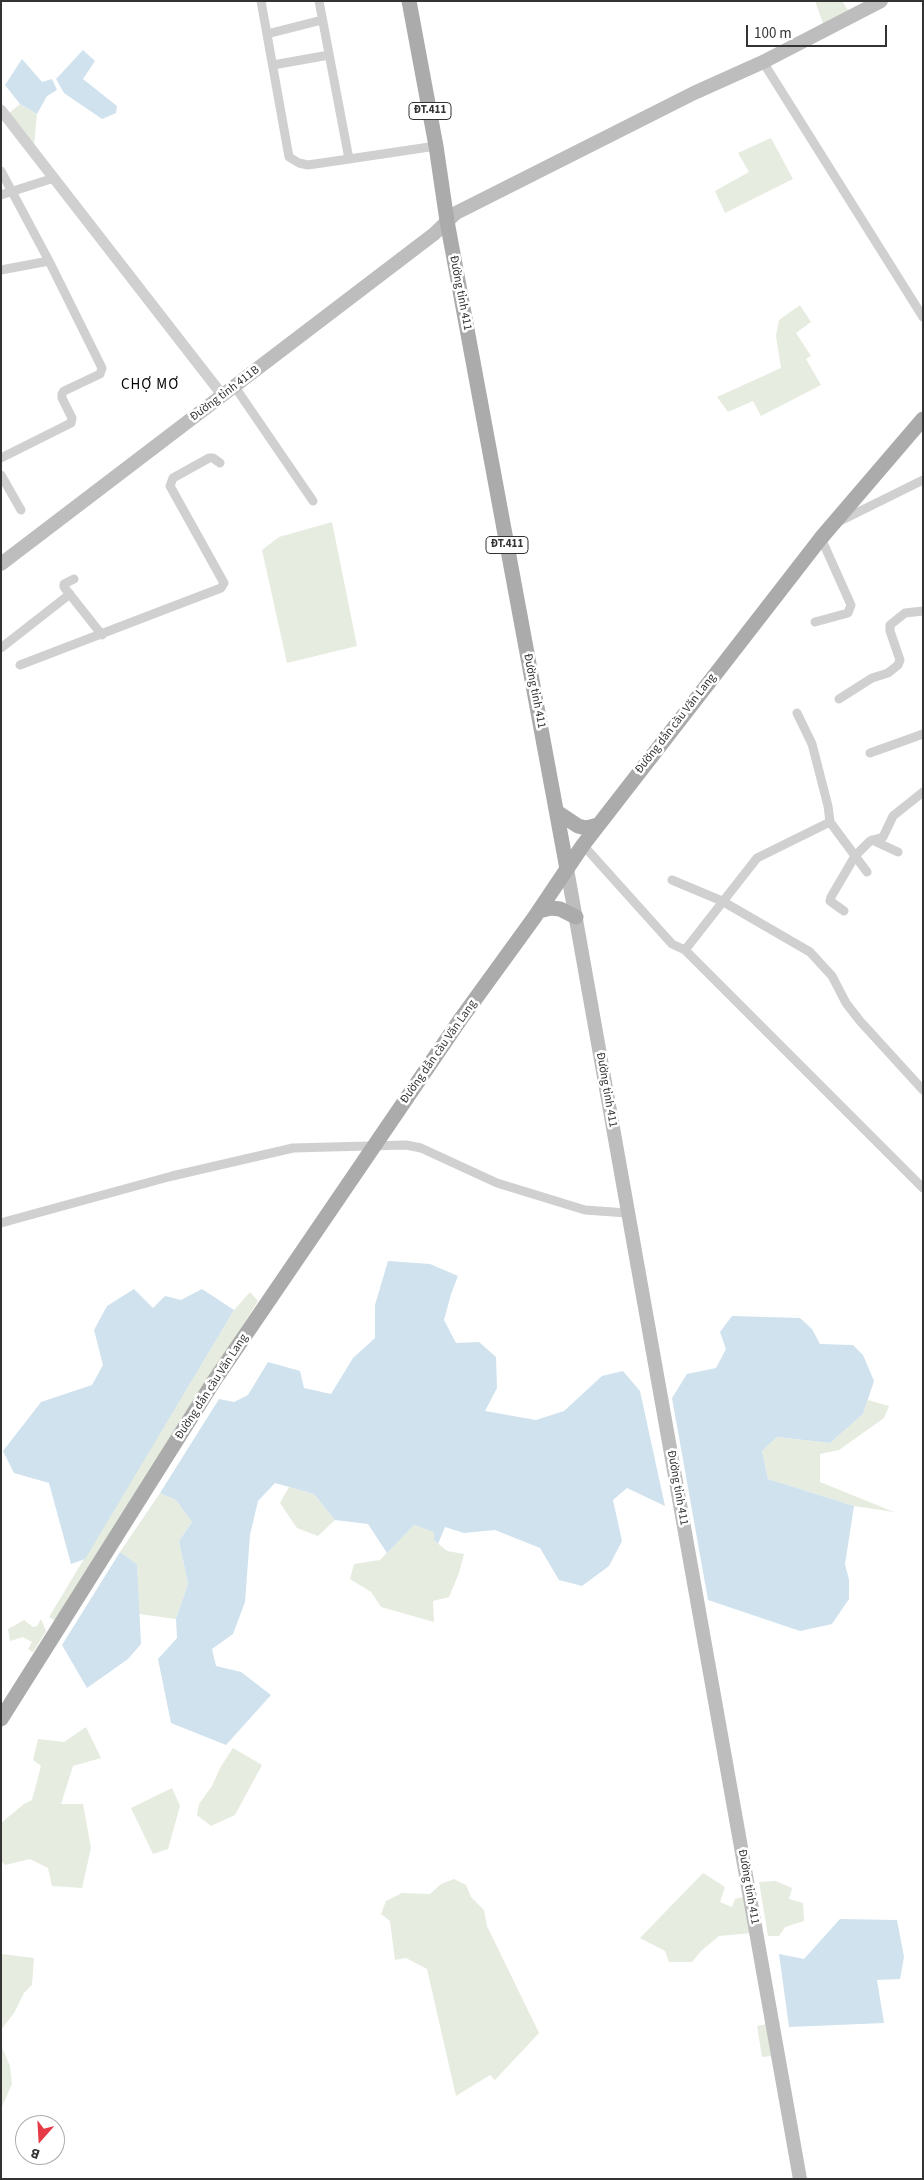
<!DOCTYPE html>
<meta charset="utf-8">
<style>
body{margin:0}
#map{position:relative;width:924px;height:2180px;overflow:hidden;background:#fff;font-family:"Source Sans 3",sans-serif}
canvas{display:block}
.frame{position:absolute;inset:0;border:2px solid #333;pointer-events:none}
.north{position:absolute;left:15px;top:2115px;width:50px;height:50px;box-sizing:border-box;background:#fff;border:1px solid #adadad;border-radius:50%;rotate:199deg;font-size:14px;font-weight:700;line-height:20px;text-align:center;color:#333}
.north::after{content:'';display:block;margin:auto;width:18px;height:22px;background:#e63946;clip-path:polygon(50% 0,100% 100%,50% 72%,0 100%)}
.scale{position:absolute;left:746px;top:25px;width:141px;height:22px;box-sizing:border-box;border:2px solid #333;border-top:0;padding-left:6px;font-size:15px;line-height:18px;white-space:nowrap;color:#333;-webkit-text-stroke:4px #fff;paint-order:stroke}
</style>
<div id="map">
<canvas width="924" height="2180"></canvas>
<div class="frame"></div>
<div class="north">B</div>
<div class="scale">100 m</div>
</div>
<script>
const g = document.querySelector('canvas').getContext('2d');
g.lineJoin = 'round';
function fill(path, color) {
  g.fillStyle = color;
  g.fill(path, 'evenodd');
}
function toPath(rows) {
  const path = new Path2D();
  for (const r of rows) {
    path.moveTo(r[0], r[1]);
    for (let i = 2; i < r.length; i += 2) path.lineTo(r[i], r[i + 1]);
  }
  return path;
}
function stroke(path, color, width, dash) {
  g.strokeStyle = color;
  g.lineWidth = width;
  g.lineCap = dash ? 'butt' : 'round';
  g.setLineDash(dash || []);
  g.stroke(path);
}
function drawText(font, color, halo, rows, align = 'center') {
  g.font = font + ' "Source Sans 3",sans-serif';
  g.lineWidth = 5;
  g.setLineDash([]);
  g.textBaseline = 'middle';
  g.strokeStyle = halo;
  g.fillStyle = color;
  for (const [text, x, y, turn = 0] of rows) {
    g.save();
    g.translate(x, y);
    g.rotate((+turn || 0) * Math.PI / 180);
    g.textAlign = isNaN(turn) ? turn : align;
    if (halo) g.strokeText(text, 0, 0);
    g.fillText(text, 0, 0);
    g.restore();
  }
}
fill(toPath([
 [815,1,842,1,851,15,824,26],
 [20,104,37,114,34,146,9,113],
 [771,138,793,179,725,213,715,191,749,172,738,153],
 [800,305,811,322,796,333,811,356,806,359,821,385,761,416,753,401,728,412,717,397,781,368,776,336,779,320],
 [332,522,357,646,287,663,262,550,279,537],
 [250,1292,258,1301,56,1621,49,1617,234,1310],
 [868,1400,889,1406,884,1418,839,1450,820,1454,820,1482,894,1512,854,1506,768,1479,762,1451,777,1437,830,1443,863,1414],
 [289,1487,314,1494,335,1520,318,1536,297,1528,280,1503],
 [160,1493,176,1500,192,1522,179,1541,188,1584,176,1619,139,1614,137,1564,120,1552],
 [414,1525,435,1532,434,1540,447,1551,464,1554,459,1573,449,1597,433,1601,434,1622,381,1607,371,1592,350,1579,354,1564,380,1560],
 [41,1619,46,1631,33,1652,28,1649,32,1642,23,1637,10,1641,8,1629,24,1620,33,1627,37,1626],
 [86,1727,101,1758,73,1766,61,1804,83,1804,91,1848,82,1888,52,1886,48,1868,30,1859,5,1865,1,1861,1,1823,24,1804,32,1800,41,1766,33,1760,38,1739,64,1742],
 [233,1748,262,1765,235,1815,211,1826,197,1815,199,1804,212,1786,220,1768],
 [172,1788,180,1806,168,1849,153,1854,131,1808],
 [703,1873,725,1887,720,1902,732,1907,735,1899,743,1897,751,1933,719,1936,701,1951,692,1962,669,1962,665,1951,640,1938],
 [454,1879,466,1885,471,1897,484,1910,487,1926,539,2033,495,2080,490,2075,456,2096,427,1969,406,1958,395,1960,390,1921,381,1914,386,1901,402,1893,430,1894,441,1884],
 [776,1881,792,1888,789,1899,803,1903,804,1921,785,1927,779,1936,768,1936,759,1882],
 [1,1954,34,1958,32,1985,24,1993,14,2013,1,2030],
 [767,2024,773,2056,762,2057,757,2026],
 [1,2045,10,2066,12,2084,1,2109]
]), '#e6ecdf');
fill(toPath([
 [83,50,95,61,83,79,117,106,116,113,102,119,64,93,56,79],
 [22,59,42,82,52,79,57,90,47,96,37,114,20,104,5,85],
 [388,1261,430,1264,458,1276,451,1294,444,1320,456,1343,479,1342,496,1357,497,1388,485,1411,536,1420,564,1411,602,1376,623,1371,640,1391,665,1506,627,1488,613,1500,622,1541,609,1566,582,1586,559,1580,540,1548,495,1530,464,1533,445,1527,438,1544,434,1540,434,1532,414,1525,387,1553,368,1524,335,1520,314,1494,275,1483,258,1501,250,1535,245,1602,233,1634,212,1649,216,1666,241,1672,271,1695,226,1745,171,1723,158,1659,177,1638,176,1619,188,1584,179,1541,192,1522,176,1500,160,1493,219,1399,234,1402,248,1395,268,1362,300,1371,304,1388,331,1394,353,1358,375,1338,375,1305],
 [134,1289,153,1308,165,1296,181,1300,202,1289,234,1310,85,1559,71,1564,49,1483,14,1473,3,1451,41,1402,92,1385,103,1365,94,1330,107,1306],
 [732,1316,800,1318,812,1329,820,1344,853,1345,863,1355,874,1381,863,1414,830,1443,777,1437,762,1451,768,1479,854,1506,845,1564,849,1580,849,1599,832,1624,800,1631,708,1600,672,1398,687,1374,716,1368,726,1349,720,1332],
 [120,1552,137,1564,141,1644,128,1659,87,1688,62,1645],
 [840,1919,897,1920,904,1957,900,1979,877,1980,884,2023,789,2027,779,1954,804,1959]
]), '#cfe2ee');
stroke(toPath([
 [261,1,289,157,299,163,308,165,349,159],
 [319,1,349,159,436,146],
 [267,34,322,20],
 [763,62,923,317],
 [273,65,329,55],
 [1,171,49,261,102,368,100,374,64,391,62,394,62,398,72,418,71,423,1,458],
 [1,195,54,178],
 [1,270,49,261],
 [235,387,313,501],
 [1,475,21,510],
 [838,522,923,480],
 [74,579,64,584,64,587,102,635],
 [815,622,848,613,851,605,821,538],
 [1,648,70,594],
 [20,665,221,588,224,583,170,486,173,478,209,458,213,458,220,463],
 [839,699,872,678,888,673,898,665,900,660,890,631,890,625,905,613,923,611],
 [870,753,923,734],
 [830,822,867,872],
 [872,840,898,852],
 [583,845,672,944,685,950,923,1188],
 [672,880,722,901,810,952,832,976,846,1003,860,1021,923,1090],
 [844,911,830,901,831,897,855,856,870,841,883,837,893,816,923,792],
 [685,950,757,858,830,822,828,806,812,744,797,713],
 [1,1223,172,1176,293,1148,406,1145,421,1148,497,1183,585,1210,627,1213]
]), '#d0d0d0', 9);
stroke(toPath([
 [1,110,223,396]
]), '#d0d0d0', 11);
stroke(toPath([
 [1,564,434,234,456,213,694,93,763,62,881,1],
 [567,869,800,2179]
]), '#bdbdbd', 14);
stroke(toPath([
 [409,1,436,146,447,221,567,869],
 [557,812,578,826,586,828,598,825],
 [539,911,551,908,560,909,576,917],
 [1,1719,214,1381,460,1020,534,918,583,845,821,538,923,419]
]), '#ababab', 15);
for (const [x, y, w] of [
 [430,111,42],
 [507,545,42]
]) {
  const box = new Path2D();
  box.roundRect(x - w / 2, y - 8.5, w, 17, 4);
  g.fillStyle = '#fff';
  g.fill(box);
  stroke(box, '#333', 1);
}
drawText('bold 11px', '#333', null, [
 ["ĐT.411",430,111],
 ["ĐT.411",507,545]
]);
drawText('12px', '#333', '#fff', [
 ["Đường tỉnh 411",460,293,79],
 ["Đường tỉnh 411B",225,394,-37],
 ["Đường tỉnh 411",534,691,79],
 ["Đường dẫn cầu Văn Lang",676,724,-52],
 ["Đường dẫn cầu Văn Lang",439,1052,-55],
 ["Đường tỉnh 411",606,1090,80],
 ["Đường dẫn cầu Văn Lang",212,1387,-57],
 ["Đường tỉnh 411",677,1488,80],
 ["Đường tỉnh 411",748,1887,80]
]);
g.letterSpacing = '1px';
drawText('15px', '#000', '#fff', [
 ["CHỢ MƠ",150,386]
]);
g.letterSpacing = '0px';
</script>
